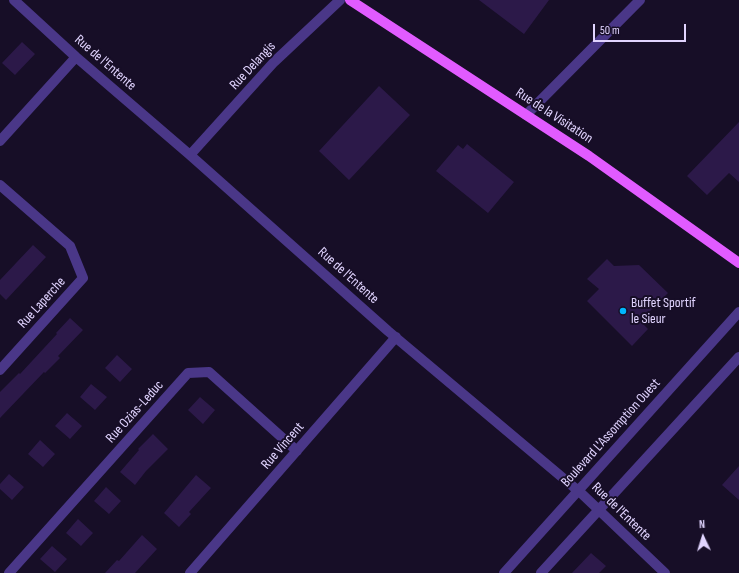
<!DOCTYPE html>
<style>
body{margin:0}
#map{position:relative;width:739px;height:573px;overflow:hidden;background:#170e27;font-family:"Sofia Sans Condensed",sans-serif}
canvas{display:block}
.north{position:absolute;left:683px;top:517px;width:40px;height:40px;-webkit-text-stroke:3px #170e27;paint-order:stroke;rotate:356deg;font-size:11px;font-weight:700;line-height:16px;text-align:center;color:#e1d4ff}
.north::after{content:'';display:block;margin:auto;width:14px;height:18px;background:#e1d4ff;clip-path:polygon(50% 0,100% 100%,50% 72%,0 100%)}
.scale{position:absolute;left:593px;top:24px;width:93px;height:18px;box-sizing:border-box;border:2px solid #e1d4ff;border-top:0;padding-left:5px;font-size:12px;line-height:14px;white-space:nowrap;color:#e1d4ff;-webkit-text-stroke:3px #170e27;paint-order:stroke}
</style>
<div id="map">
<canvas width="739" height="573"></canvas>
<div class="north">N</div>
<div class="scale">50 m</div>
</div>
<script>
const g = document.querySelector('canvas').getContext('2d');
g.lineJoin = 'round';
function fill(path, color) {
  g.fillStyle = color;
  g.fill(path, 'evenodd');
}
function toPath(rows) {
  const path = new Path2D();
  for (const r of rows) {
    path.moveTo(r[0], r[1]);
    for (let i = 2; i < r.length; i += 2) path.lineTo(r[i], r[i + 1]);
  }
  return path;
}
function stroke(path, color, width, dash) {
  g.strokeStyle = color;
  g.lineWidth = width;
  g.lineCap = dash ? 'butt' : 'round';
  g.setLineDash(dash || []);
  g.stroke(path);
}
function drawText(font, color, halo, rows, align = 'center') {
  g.font = font + ' "Sofia Sans Condensed",sans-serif';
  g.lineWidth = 4;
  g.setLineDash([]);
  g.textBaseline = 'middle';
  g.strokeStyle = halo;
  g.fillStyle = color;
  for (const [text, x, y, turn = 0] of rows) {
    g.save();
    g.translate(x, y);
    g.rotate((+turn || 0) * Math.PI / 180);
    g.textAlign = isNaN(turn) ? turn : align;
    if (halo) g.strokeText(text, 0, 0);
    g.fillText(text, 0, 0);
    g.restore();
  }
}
fill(toPath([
 [479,0,549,0,524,34],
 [22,42,35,54,15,75,2,63],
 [379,86,410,115,349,180,319,151],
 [739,122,739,182,729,173,707,195,687,176],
 [467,144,514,182,488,213,436,171,458,145,463,149],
 [33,245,46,257,6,300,0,294,0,280],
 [607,259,614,266,639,265,668,293,640,321,648,329,632,346,587,301,599,289,587,279],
 [70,318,83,330,58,356,60,358,45,373,44,372,0,418,0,392,19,373,20,374,57,334,56,333],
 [117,355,132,369,120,382,105,368],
 [91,384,107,397,95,410,80,397],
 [200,397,215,410,203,424,188,410],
 [67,413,82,426,70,439,55,426],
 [153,434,168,449,146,471,135,485,120,472,139,450,138,449],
 [40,440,55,454,43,467,28,454],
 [739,466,739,500,722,485],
 [9,474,24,487,12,500,0,489,0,484],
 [196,475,211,488,189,512,191,514,179,527,164,513],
 [106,487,121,501,109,514,94,501],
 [78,519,93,533,81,546,66,533],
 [142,535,157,549,135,573,105,573,117,560,119,561],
 [52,546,67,559,55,572,40,559],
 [591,553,606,566,599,573,572,573]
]), '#2c1949');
stroke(toPath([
 [14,0,76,57,190,155,388,331,582,494,665,573],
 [526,115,640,0],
 [0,141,76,57],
 [190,155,274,62,340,0],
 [0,185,70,246,83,278,0,370],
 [9,573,188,373,209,372,297,451],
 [190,573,396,337],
 [504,573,739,312],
 [541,573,739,357]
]), '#4a3788', 10);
stroke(toPath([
 [350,0,589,156,739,263]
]), '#e15bff', 10);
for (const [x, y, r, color] of [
 [623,311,4,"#00b6ff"]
]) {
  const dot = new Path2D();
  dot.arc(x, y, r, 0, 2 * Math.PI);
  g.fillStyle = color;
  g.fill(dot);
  stroke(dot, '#170e27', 1.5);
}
drawText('14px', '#e1d4ff', '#170e27', [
 ["Rue de l'Entente",105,63,41],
 ["Rue Delangis",253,66,-47],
 ["Rue de la Visitation",554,116,33],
 ["Rue de l'Entente",348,276,42],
 ["Rue Laperche",42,303,-48],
 ["Rue Ozias-Leduc",135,412,-48],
 ["Boulevard L'Assomption Ouest",611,433,-48],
 ["Rue Vincent",283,446,-49],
 ["Rue de l'Entente",621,512,44]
]);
drawText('14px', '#e1d4ff', '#170e27', [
 ["Buffet Sportif",631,303],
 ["le Sieur",631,319]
], 'left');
</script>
